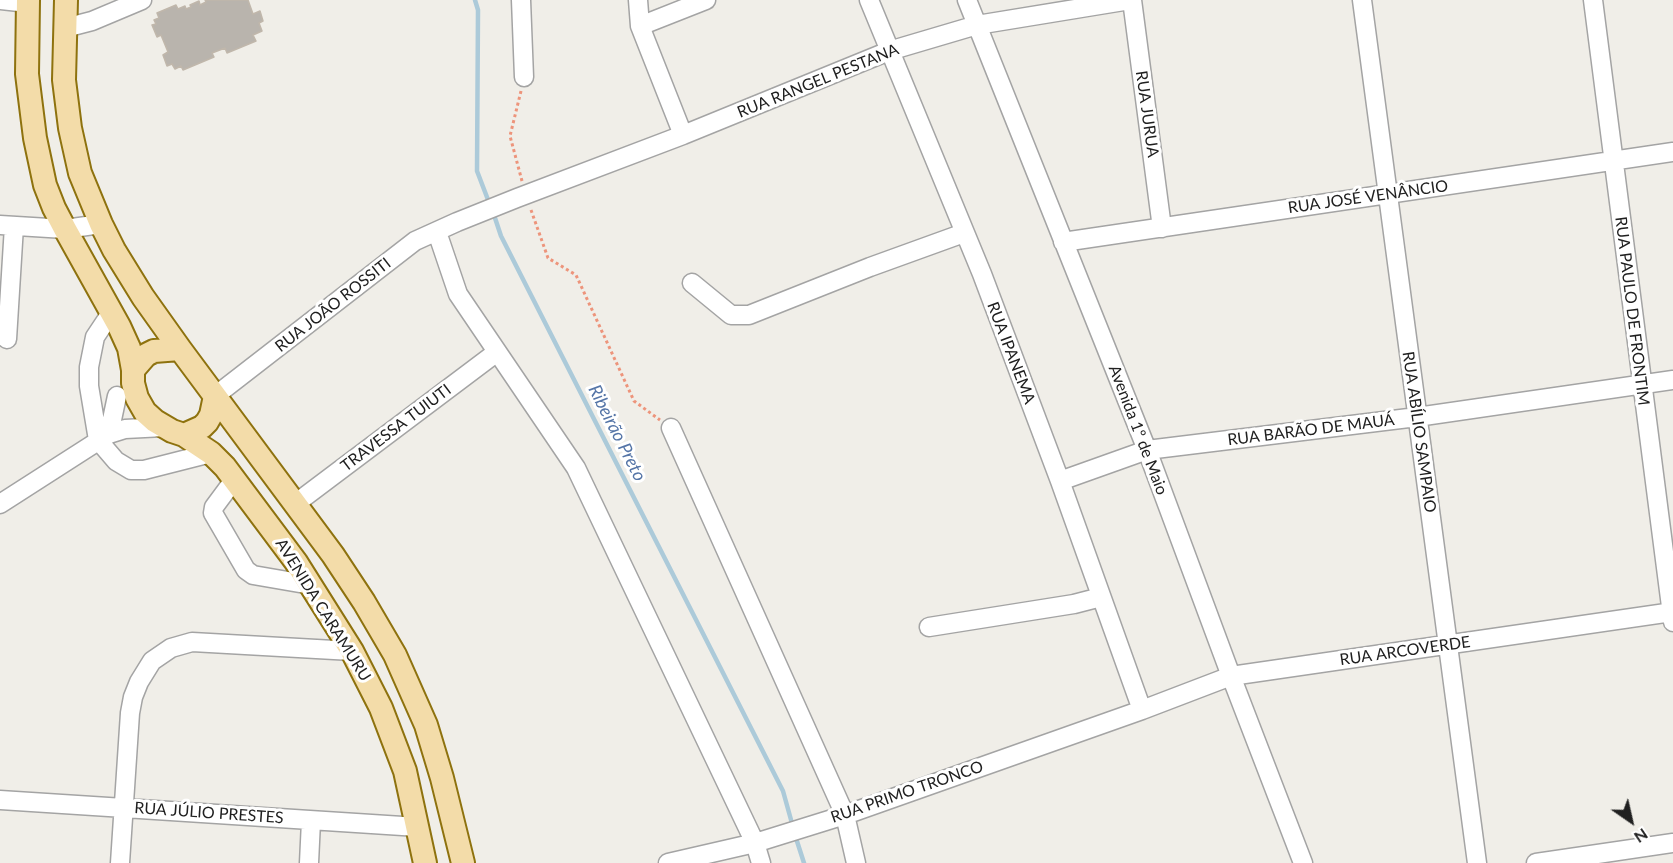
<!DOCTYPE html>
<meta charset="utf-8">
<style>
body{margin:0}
#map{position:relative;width:1673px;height:863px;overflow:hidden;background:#f0eee8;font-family:Lato,sans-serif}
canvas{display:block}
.north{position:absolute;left:1601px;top:791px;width:60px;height:60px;-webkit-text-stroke:4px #fff;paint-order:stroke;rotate:146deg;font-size:16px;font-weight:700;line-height:24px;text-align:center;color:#202020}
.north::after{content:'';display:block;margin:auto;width:21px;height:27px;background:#202020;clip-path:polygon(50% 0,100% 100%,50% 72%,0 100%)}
</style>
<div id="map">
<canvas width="1673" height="863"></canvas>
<div class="north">N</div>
</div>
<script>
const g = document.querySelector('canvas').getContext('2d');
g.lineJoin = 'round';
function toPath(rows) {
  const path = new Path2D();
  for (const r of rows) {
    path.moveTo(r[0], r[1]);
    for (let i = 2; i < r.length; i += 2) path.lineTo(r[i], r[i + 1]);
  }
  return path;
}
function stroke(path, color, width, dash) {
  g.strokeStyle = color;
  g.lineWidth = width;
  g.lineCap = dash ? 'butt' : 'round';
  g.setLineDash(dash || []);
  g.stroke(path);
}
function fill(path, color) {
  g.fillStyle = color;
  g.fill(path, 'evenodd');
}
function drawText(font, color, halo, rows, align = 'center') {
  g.font = font + ' Lato,sans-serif';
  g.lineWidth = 6;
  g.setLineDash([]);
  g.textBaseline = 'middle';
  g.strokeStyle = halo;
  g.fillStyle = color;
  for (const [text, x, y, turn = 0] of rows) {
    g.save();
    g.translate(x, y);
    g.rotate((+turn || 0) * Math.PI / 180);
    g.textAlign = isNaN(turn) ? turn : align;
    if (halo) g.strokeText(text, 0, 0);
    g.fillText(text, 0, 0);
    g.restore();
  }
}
stroke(toPath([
 [475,0,478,10,477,171,490,205],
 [493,212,501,236,783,791,793,827],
 [795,835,804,863]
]), '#accad9', 4.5);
const building = toPath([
 [205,0,248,0,253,14,260,11,263,21,259,23,262,31,253,35,256,41,227,53,225,48,212,53,214,57,183,70,181,66,175,69,172,64,167,66,163,55,168,52,161,35,157,37,152,25,156,24,154,20,159,18,157,13,176,5,178,9,185,6,186,9,191,7,190,5,199,1,200,5,206,2,205,0]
]);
fill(building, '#b9b4ad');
stroke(building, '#c0b7ab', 1.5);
const minor = toPath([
 [1,0,28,3],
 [521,0,524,77],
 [638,0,640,26,683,135],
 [869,0,982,274,1060,481,1142,710],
 [967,0,1147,450,1231,676,1303,863],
 [1132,0,1162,228],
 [1362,0,1477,863],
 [1593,0,1673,622],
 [640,26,706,0],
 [65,28,92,21,142,0],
 [0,225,65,229,101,224],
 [437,232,458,294,576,468,755,843,761,863],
 [1063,242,1673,152],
 [692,283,731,315,749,315,870,267,964,233],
 [111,313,95,337,89,367,89,386,98,440,116,461,131,470,144,470,211,453],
 [7,339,14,226],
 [215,396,415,241,457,222,517,198,683,135,889,51,977,25,1130,0],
 [671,428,845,815,856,863],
 [109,434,117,396],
 [234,480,214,507,213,513,246,570,253,575,311,585],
 [1060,481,1147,450,1417,417,1673,380],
 [0,504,109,434,125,429,164,427],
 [295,504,497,352],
 [929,627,1074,604,1101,597],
 [0,800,418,827],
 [120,863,130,713,133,697,139,682,152,661,171,648,192,642,352,651],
 [309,863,311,821],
 [668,863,755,843,845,815,1142,710,1231,676,1673,612],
 [1536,863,1673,843]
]);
const major = toPath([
 [28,0,27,74,35,138,45,185,54,208,65,229,119,326,129,348,133,370,133,383,137,398,145,412,155,421,172,431,184,435,211,453,225,467,296,562,352,651,381,708,405,771,425,863],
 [66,0,64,80,70,128,80,173,101,224,114,250,143,297,180,349,333,555,364,602,395,655,426,725,442,778,463,863],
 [133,370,146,355,154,351,180,349],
 [184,435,202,427,207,422,211,415,215,396]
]);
stroke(minor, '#a4a4a4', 21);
stroke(major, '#8e720e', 26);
stroke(toPath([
 [521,91,510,136,522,181],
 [531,210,548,258,576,275,634,401,660,420]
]), '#ed947b', 3, [3, 3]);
stroke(minor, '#fff', 18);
stroke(major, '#f3dca9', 22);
drawText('16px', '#202020', '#fff', [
 ["RUA RANGEL PESTANA",818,81,-22],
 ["RUA JURUA",1147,114,82],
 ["RUA JOSÉ VENÂNCIO",1368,197,-8],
 ["RUA JOÃO ROSSITI",333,305,-38],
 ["RUA PAULO DE FRONTIM",1632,311,83],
 ["RUA IPANEMA",1011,353,69],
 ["TRAVESSA TUIUTI",396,428,-37],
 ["Avenida 1º de Maio",1138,430,69],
 ["RUA BARÃO DE MAUÁ",1311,430,-7],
 ["RUA ABÍLIO SAMPAIO",1419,432,82],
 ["AVENIDA CARAMURU",323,610,58],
 ["RUA ARCOVERDE",1405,651,-8],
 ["RUA PRIMO TRONCO",907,792,-19],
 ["RUA JÚLIO PRESTES",209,813,4]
]);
drawText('italic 18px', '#5575a7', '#fff', [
 ["Ribeirão Preto",617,433,63]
]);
</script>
